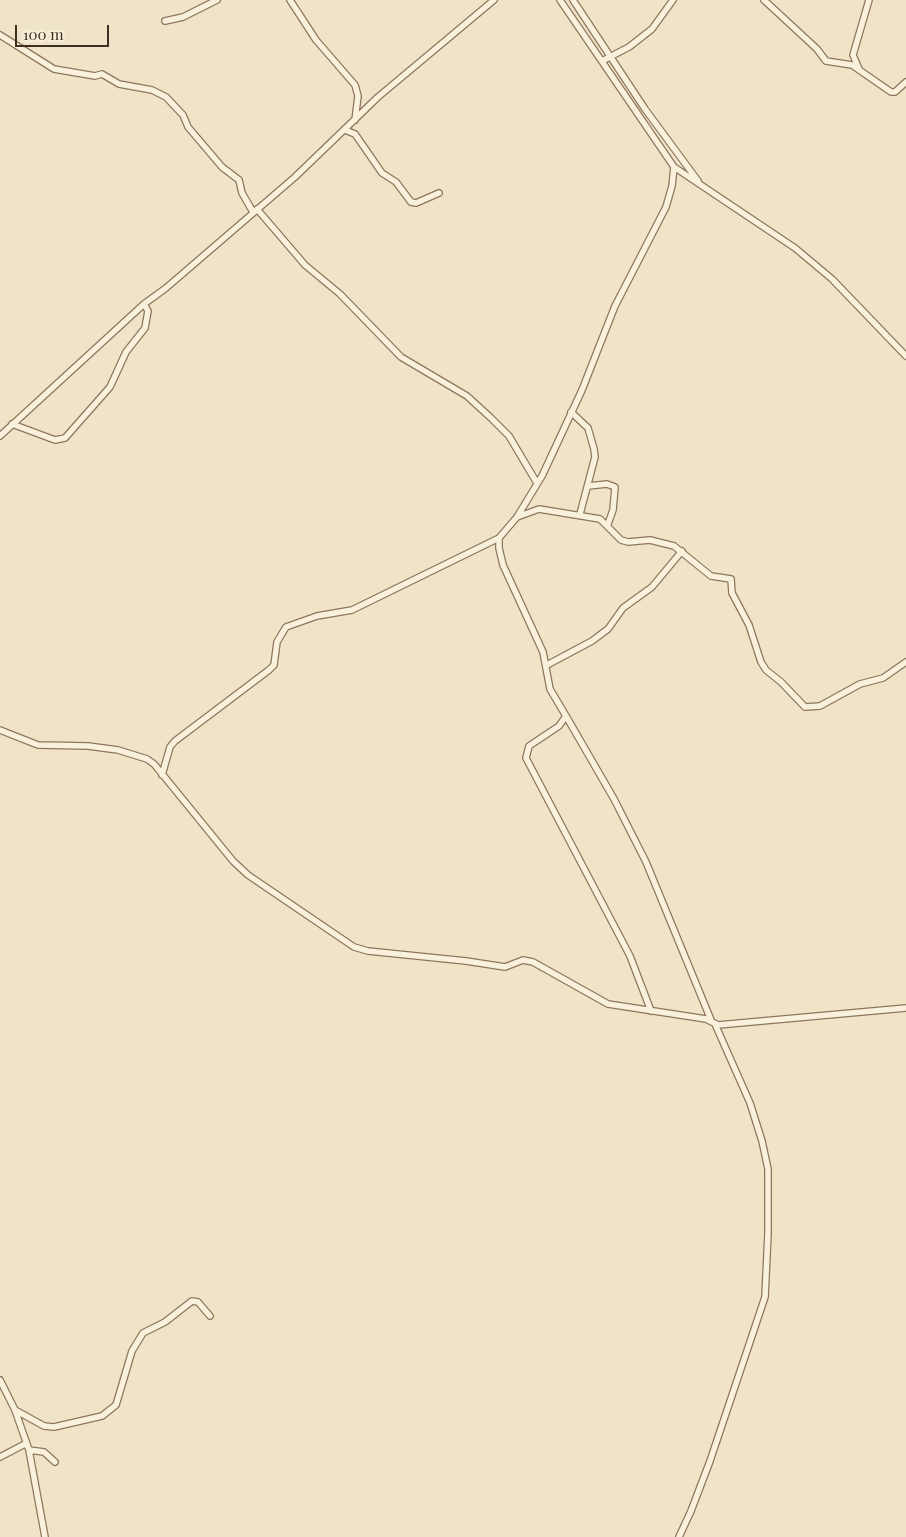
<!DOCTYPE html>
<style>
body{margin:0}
#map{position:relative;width:906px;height:1537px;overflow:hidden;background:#f0e4c8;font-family:"Playfair Display",serif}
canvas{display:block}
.scale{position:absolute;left:15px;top:25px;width:94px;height:22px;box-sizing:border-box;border:2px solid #3d2e20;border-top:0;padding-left:6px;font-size:15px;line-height:18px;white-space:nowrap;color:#3d2e20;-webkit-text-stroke:4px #f7eed8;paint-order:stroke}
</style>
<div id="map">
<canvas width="906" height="1537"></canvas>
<div class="scale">100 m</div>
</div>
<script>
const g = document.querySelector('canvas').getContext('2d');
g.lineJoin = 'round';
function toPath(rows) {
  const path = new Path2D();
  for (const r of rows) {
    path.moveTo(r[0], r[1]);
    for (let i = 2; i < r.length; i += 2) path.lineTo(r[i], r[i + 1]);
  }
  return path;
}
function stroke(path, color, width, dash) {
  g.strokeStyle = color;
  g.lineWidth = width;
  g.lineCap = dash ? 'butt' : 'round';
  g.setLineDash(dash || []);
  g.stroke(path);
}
const street = toPath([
 [290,0,316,40,355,85,358,96,355,120],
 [560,0,674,167,795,248,832,279,906,356],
 [573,0,645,109,698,181],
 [764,0,817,49,826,61,852,65,891,92,895,92,906,82],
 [165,21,183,17,217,0],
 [0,35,54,69,95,76,102,74,119,84,152,90,166,97,183,115,188,127,222,167,239,180,242,193,253,212],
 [602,61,629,47,652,29,673,0],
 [859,69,853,55,869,0],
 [345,130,355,134,382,173,396,182,411,202,416,203,439,193],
 [257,209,305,265,340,294,401,357,467,396,491,418,509,436,537,483],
 [571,412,588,428,594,449,595,457,580,514],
 [12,424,55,440,65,438,110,387,126,352,145,328,148,311,144,304],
 [0,436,144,304,166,288,295,177,378,97,494,0],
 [588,486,607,484,615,487,613,510,608,524],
 [517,517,539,509,600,519,621,540,628,542,650,540,674,546,711,576,731,579,732,593,749,625,761,662,766,670,781,682,805,707,820,706,860,684,883,678,906,662],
 [547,665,592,641,608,629,623,608,652,587,682,551],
 [566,716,614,799,646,862,711,1020],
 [0,730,38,745,88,746,118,750,147,759,154,764,233,861,248,875,354,947,368,951,466,961,505,967,523,960,533,962,608,1004,706,1019,718,1025,906,1008],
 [162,775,170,747,175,741,269,670,274,665,277,642,286,627,317,616,352,610,499,538],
 [651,1011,630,956,526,758,529,746,559,726,566,716,550,689,543,652,503,565,499,548,499,538,517,517,542,476,582,390,615,306,666,207,672,186,674,167],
 [0,1380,15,1410,29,1450,45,1537],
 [15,1410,44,1426,54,1427,102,1416,116,1405,132,1351,143,1333,165,1322,192,1301,198,1302,210,1316],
 [29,1450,44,1452,55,1462],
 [0,1457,25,1444],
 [679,1537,691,1511,710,1461,765,1297,768,1233,768,1169,762,1141,750,1103,715,1024]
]);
stroke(street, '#8d765c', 8);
stroke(street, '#faf1dc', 5.5);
</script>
